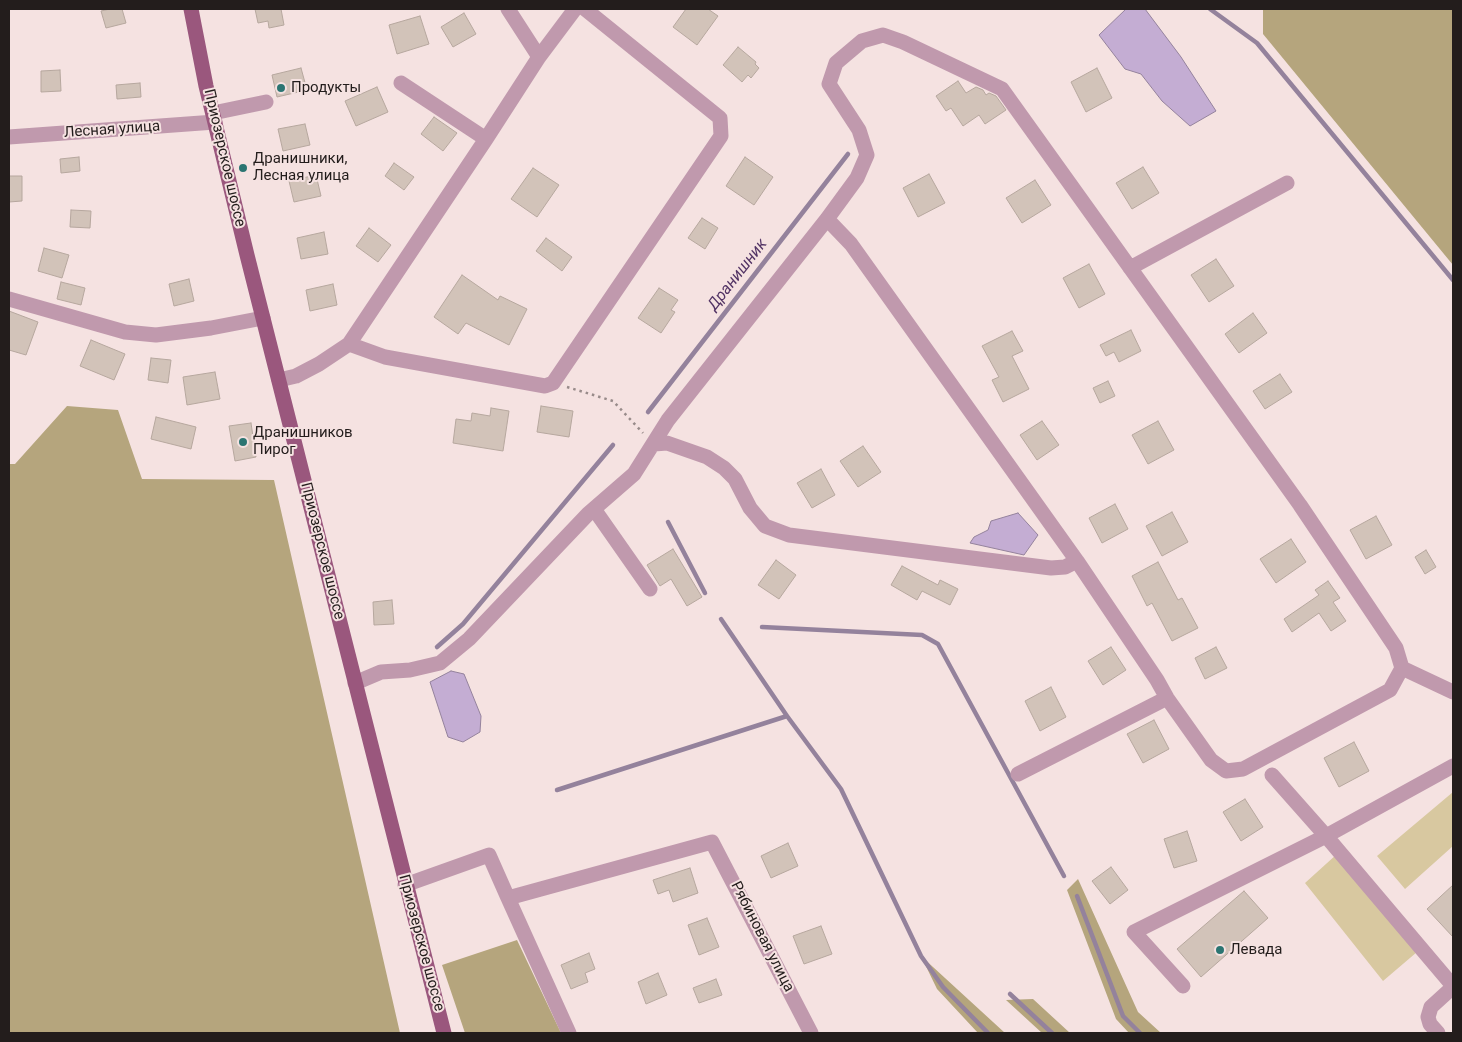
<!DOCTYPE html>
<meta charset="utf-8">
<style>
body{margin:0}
#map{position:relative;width:1462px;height:1042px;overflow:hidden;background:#f5e2e1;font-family:Roboto,sans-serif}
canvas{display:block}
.frame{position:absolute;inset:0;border:10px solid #231d1c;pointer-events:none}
</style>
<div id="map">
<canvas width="1462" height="1042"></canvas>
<div class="frame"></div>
</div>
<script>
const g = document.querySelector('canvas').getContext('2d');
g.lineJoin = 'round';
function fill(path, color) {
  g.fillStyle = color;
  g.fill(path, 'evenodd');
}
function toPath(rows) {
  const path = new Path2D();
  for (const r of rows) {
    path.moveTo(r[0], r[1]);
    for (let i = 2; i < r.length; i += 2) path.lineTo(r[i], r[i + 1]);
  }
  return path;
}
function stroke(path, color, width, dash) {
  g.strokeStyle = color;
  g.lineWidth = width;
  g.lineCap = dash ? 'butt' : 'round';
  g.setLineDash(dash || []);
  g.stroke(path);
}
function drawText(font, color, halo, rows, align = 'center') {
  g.font = font + ' Roboto,sans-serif';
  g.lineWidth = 4;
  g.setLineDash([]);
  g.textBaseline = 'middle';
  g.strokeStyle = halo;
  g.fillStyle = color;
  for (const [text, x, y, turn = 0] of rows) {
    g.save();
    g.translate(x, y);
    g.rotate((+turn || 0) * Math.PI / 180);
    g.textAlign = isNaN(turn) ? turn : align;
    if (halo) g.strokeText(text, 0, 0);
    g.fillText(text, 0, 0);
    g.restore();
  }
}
fill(toPath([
 [1453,792,1453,846,1405,889,1377,856],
 [1337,854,1417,952,1383,981,1305,883]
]), '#d8c8a0');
fill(toPath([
 [1263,9,1453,9,1453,265,1263,34],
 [67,406,118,410,142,479,274,480,400,1033,9,1033,9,464,15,464],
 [1078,879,1138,1012,1161,1033,1129,1033,1116,1019,1067,890],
 [517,940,561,1033,465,1033,442,965],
 [921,956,1005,1033,978,1033,937,989],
 [1033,999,1070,1033,1042,1033,1006,1000]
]), '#b5a57d');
const water = toPath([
 [1126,9,1145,9,1181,57,1216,111,1190,126,1162,101,1141,74,1125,69,1099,35,1126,9],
 [1018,513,1038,535,1024,555,970,543,974,537,988,530,991,521,1018,513],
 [451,671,464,674,481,716,480,732,463,742,448,737,430,682,451,671]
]);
fill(water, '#c4add3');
stroke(water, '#94829c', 1);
stroke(toPath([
 [1210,9,1257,43,1453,280],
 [648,412,848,154],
 [668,522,705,593],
 [721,619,787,716],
 [762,627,922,635,938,644,1064,876],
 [437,647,463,624,613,445],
 [557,790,787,716,841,789,921,956,943,987,988,1033],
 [1077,896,1123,1016,1140,1033],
 [1010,994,1052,1033]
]), '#94829c', 4.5);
const building = toPath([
 [110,9,122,9,126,23,106,28,101,11,110,9],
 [255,9,281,9,284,25,269,28,268,21,258,23,255,9],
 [686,9,708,9,718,16,697,45,673,27,686,9],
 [464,13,476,34,453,47,441,27,464,13],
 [420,16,429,44,397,54,389,25,420,16],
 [738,47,756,62,755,64,759,68,751,78,748,75,742,82,723,65,738,47],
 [301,68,307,90,277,97,272,75,301,68],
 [1097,68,1112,98,1086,112,1071,82,1097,68],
 [60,70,61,91,41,92,41,71,60,70],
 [958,81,966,93,976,87,983,90,986,95,989,93,996,96,1006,110,985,124,979,115,963,126,951,108,946,111,936,96,958,81],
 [140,83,141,97,117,99,116,85,140,83],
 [377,87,388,112,356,126,345,101,377,87],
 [434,117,457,133,443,151,421,134,434,117],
 [305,124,310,145,283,151,278,129,305,124],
 [79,157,80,171,61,173,60,159,79,157],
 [745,157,773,177,754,205,726,186,745,157],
 [394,163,414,177,404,190,385,176,394,163],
 [1143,167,1159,193,1132,209,1116,183,1143,167],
 [533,168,559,185,537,217,511,199,533,168],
 [929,174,945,203,918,217,903,188,929,174],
 [316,175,321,196,294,202,289,181,316,175],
 [9,176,22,176,22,201,9,202,9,176],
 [1035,180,1051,205,1022,223,1006,198,1035,180],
 [71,210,91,211,90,228,70,227,71,210],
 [702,218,718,228,705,249,688,238,702,218],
 [369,228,391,245,378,262,356,246,369,228],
 [324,232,328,254,301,259,297,238,324,232],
 [546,238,572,257,562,271,536,251,546,238],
 [44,248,69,255,62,278,38,271,44,248],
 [1216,259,1234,286,1209,302,1191,275,1216,259],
 [1089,264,1105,294,1079,308,1063,278,1089,264],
 [462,275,498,300,500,296,527,309,509,345,466,323,458,334,434,317,462,275],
 [189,279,194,301,174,306,169,284,189,279],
 [61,282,85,288,81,305,57,299,61,282],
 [333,284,337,305,310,311,306,290,333,284],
 [659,288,678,300,671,310,675,312,661,333,638,318,659,288],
 [9,311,38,322,26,355,9,350,9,311],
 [1253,313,1267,333,1239,353,1225,334,1253,313],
 [1131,330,1141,351,1119,362,1114,352,1106,356,1100,345,1131,330],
 [1012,331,1023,351,1012,356,1029,389,1003,402,992,380,999,377,982,346,1012,331],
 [91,340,125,354,114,380,80,366,91,340],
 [151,358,171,360,168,383,148,380,151,358],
 [215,372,220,399,187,405,183,377,215,372],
 [1280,374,1292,392,1265,409,1253,391,1280,374],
 [1108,381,1115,396,1100,403,1093,388,1108,381],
 [541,406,573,411,569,437,537,432,541,406],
 [491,408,509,411,503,451,453,443,456,419,471,421,472,413,490,416,491,408],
 [156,417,196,427,191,449,151,439,156,417],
 [1042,421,1059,445,1037,460,1020,435,1042,421],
 [1158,421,1174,450,1148,464,1132,435,1158,421],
 [251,423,256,457,235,461,229,426,251,423],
 [863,446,881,472,858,487,840,461,863,446],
 [821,469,835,495,812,508,797,483,821,469],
 [1115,504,1128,529,1102,543,1089,518,1115,504],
 [1172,512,1188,542,1162,556,1146,526,1172,512],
 [1376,516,1392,545,1366,559,1350,530,1376,516],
 [1291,539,1306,562,1276,583,1260,559,1291,539],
 [673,549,702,597,687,606,671,579,660,586,647,565,673,549],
 [1426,550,1436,567,1425,574,1415,557,1426,550],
 [776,560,796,575,779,599,758,585,776,560],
 [1158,562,1178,600,1182,598,1198,628,1172,641,1152,603,1147,606,1132,576,1158,562],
 [902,566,938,585,940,580,958,589,950,605,922,591,917,600,891,585,902,566],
 [1328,581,1340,598,1333,602,1346,621,1331,631,1319,613,1292,632,1284,619,1319,595,1315,590,1328,581],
 [392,600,394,624,374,625,373,602,392,600],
 [1111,647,1126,670,1103,685,1088,661,1111,647],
 [1216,647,1227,668,1205,679,1195,658,1216,647],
 [1051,687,1066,717,1040,731,1025,701,1051,687],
 [1154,720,1169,749,1143,763,1127,734,1154,720],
 [1354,742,1369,771,1339,787,1324,758,1354,742],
 [1245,799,1263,827,1241,841,1223,812,1245,799],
 [1187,831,1197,861,1174,868,1164,839,1187,831],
 [788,843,798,866,771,878,761,856,788,843],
 [1111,867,1128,890,1110,904,1092,881,1111,867],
 [690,868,698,893,673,902,669,890,658,894,653,880,690,868],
 [1453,885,1453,937,1427,909,1453,885],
 [1244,891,1268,918,1201,977,1177,949,1244,891],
 [707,918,719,947,699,955,688,925,707,918],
 [821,926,832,954,804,964,793,936,821,926],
 [589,953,595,969,585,973,588,982,571,989,561,965,589,953],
 [658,973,667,995,646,1004,638,982,658,973],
 [716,979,722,995,699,1003,693,988,716,979]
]);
fill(building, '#d2c3b9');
stroke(building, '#b6a79e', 1);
stroke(toPath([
 [567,387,613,401,643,433]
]), '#988b8a', 2.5, [2.5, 4]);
stroke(toPath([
 [508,9,539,57],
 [401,83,486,139],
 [213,113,266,102],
 [9,137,215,122],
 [1130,268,1287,183],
 [9,299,125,332,156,335,211,328,263,318],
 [349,344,385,357,545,386,553,383,721,136,720,118,585,9],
 [279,380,296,376,319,364,349,344,486,139,539,57,575,9],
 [654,444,667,443,707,457,724,468,735,479,750,508,765,526,789,535,1051,568,1065,567,1077,561],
 [594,509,650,589],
 [1402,668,1453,692],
 [355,683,381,672,410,670,440,663,469,639,588,514,634,474,668,420,827,219,857,178,867,155,859,130,829,84,836,63,862,41,883,35,903,42,1002,89,1300,505,1396,648,1402,668,1390,690,1243,769,1226,771,1211,760,1167,698,1157,680,1077,561,851,244,827,219],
 [1018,774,1167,698],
 [1272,775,1326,836,1453,986],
 [405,885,489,855,508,898,712,842,811,1033],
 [508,898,569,1033],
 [1183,986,1134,932,1326,836,1453,766],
 [1438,1033,1430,1024,1428,1017,1431,1007,1453,987]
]), '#c099ad', 15);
stroke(toPath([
 [191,9,206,86,247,255,444,1033]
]), '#9a577d', 15);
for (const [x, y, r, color] of [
 [281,88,5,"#2b7572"],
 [243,168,5,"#2b7572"],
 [243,442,5,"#2b7572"],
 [1220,950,5,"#2b7572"]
]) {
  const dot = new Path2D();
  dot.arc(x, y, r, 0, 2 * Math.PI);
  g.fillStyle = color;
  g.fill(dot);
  stroke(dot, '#f5e2e1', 2);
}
drawText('15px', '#231d1c', '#f5e2e1', [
 ["Продукты",291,88],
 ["Дранишники,",253,159],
 ["Лесная улица",253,176],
 ["Дранишников",253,433],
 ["Пирог",253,450],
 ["Левада",1230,950]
], 'left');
drawText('15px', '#231d1c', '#f5e2e1', [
 ["Лесная улица",112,130,-4],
 ["Приозерское шоссе",224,158,77],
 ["Приозерское шоссе",322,551,76],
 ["Рябиновая улица",762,937,63],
 ["Приозерское шоссе",421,943,75]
]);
drawText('italic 16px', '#533465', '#f5e2e1', [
 ["Дранишник",738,275,-52]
]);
</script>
